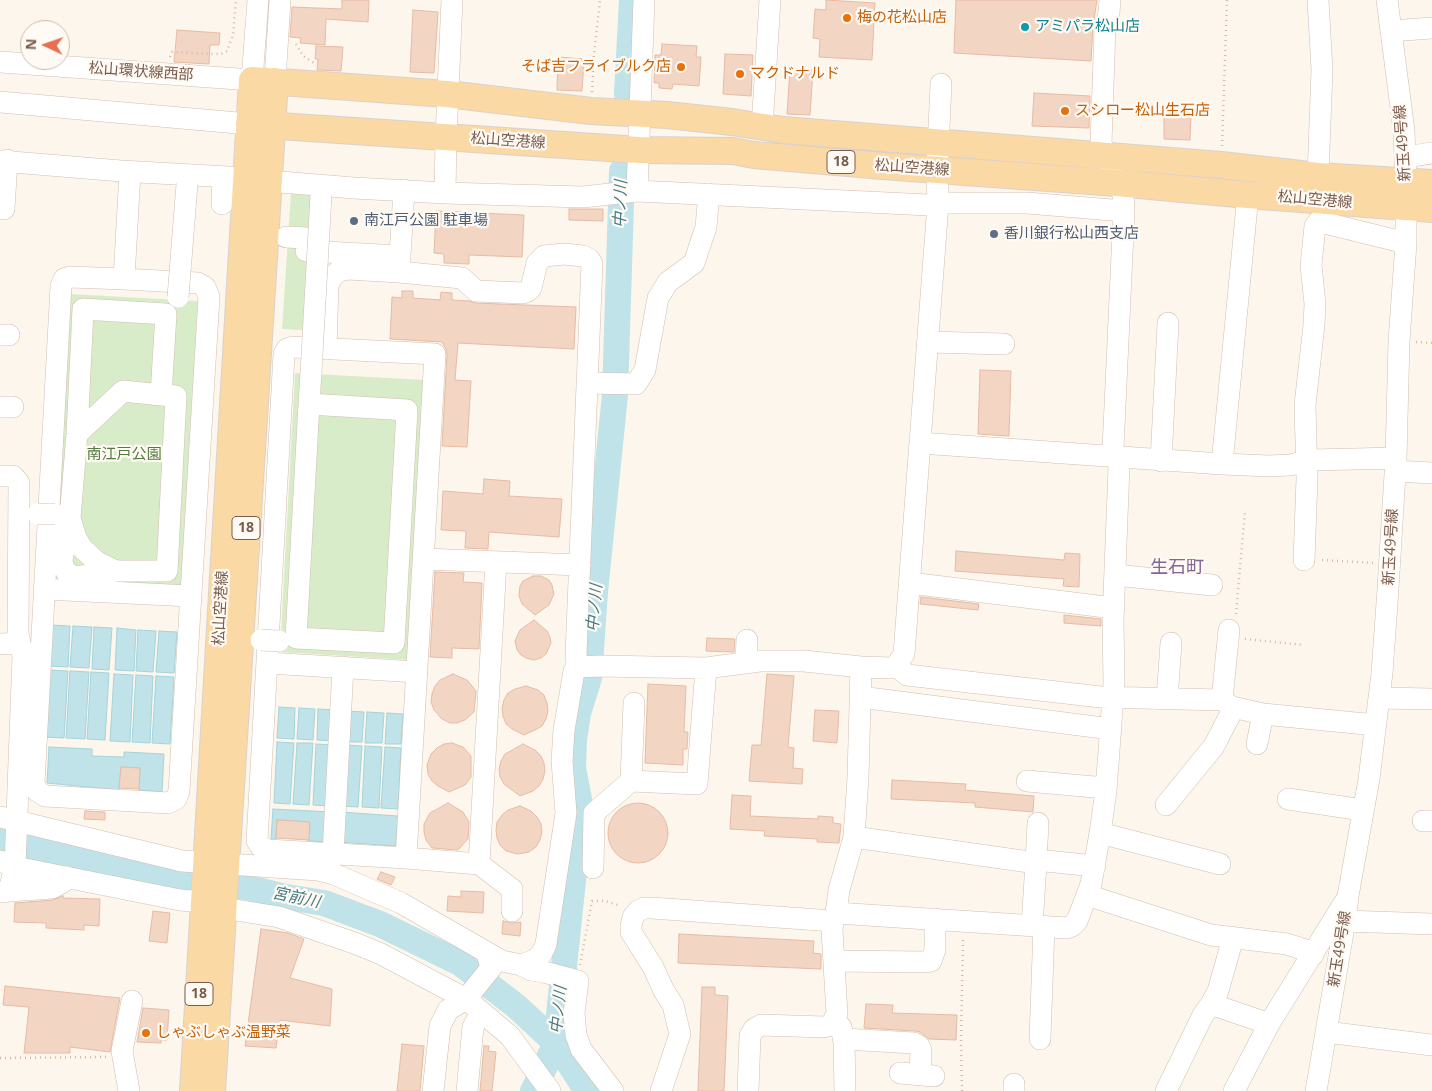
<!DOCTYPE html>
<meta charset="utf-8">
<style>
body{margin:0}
#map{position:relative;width:1432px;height:1091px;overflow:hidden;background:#fdf6ec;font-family:"Open Sans",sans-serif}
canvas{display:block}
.north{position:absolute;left:20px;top:20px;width:50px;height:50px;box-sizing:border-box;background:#fffaf3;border:1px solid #cabbb1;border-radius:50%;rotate:273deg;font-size:14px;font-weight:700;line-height:20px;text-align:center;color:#7a5c4d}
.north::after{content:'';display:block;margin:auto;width:18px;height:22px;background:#e76f51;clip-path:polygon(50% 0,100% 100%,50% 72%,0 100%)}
</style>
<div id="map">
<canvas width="1432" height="1091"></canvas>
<div class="north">N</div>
</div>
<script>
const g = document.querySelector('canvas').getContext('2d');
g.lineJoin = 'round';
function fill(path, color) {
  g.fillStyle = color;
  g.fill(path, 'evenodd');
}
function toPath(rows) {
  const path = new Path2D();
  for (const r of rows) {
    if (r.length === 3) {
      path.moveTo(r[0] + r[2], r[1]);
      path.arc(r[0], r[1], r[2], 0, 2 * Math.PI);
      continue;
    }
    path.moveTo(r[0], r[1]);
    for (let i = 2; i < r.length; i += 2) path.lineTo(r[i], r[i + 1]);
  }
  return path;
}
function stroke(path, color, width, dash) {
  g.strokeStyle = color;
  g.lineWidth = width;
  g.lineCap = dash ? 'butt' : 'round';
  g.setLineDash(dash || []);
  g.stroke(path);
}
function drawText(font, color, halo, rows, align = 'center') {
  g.font = font + ' "Open Sans","Noto Sans JP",sans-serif';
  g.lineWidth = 4.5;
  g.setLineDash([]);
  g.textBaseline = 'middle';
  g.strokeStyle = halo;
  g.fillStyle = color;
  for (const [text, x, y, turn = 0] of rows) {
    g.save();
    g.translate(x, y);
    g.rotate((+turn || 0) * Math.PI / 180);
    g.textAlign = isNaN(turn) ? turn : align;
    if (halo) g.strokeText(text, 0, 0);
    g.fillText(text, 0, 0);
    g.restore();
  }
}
fill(toPath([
 [291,193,315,194,320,331,282,329],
 [69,294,198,301,181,590,52,583],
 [295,373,425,380,410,660,280,652]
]), '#d8ecc9');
const water = toPath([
 [51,625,70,626,68,667,49,666,51,625],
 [73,626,92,627,89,668,70,667,73,626],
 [94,627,112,628,109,670,92,669,94,627],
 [117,628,136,630,134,671,115,670,117,628],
 [138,630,156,631,153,672,136,671,138,630],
 [159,631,177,632,174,673,156,672,159,631],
 [49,670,68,671,64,738,45,737,49,670],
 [70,671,89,672,85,739,66,738,70,671],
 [91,672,109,673,105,740,87,739,91,672],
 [114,674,133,675,130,742,110,741,114,674],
 [136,675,153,676,150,743,132,742,136,675],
 [156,676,174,677,170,744,152,743,156,676],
 [279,707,295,708,294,739,277,738,279,707],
 [299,708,315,709,313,740,297,739,299,708],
 [318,709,335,710,333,741,317,740,318,709],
 [346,711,364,712,362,742,345,742,346,711],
 [367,712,384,713,382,743,365,743,367,712],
 [387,713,403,714,401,744,385,744,387,713],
 [277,742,294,743,290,804,274,803,277,742],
 [297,743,313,743,309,805,293,804,297,743],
 [316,744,333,745,330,806,313,805,316,744],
 [344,745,362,746,358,807,341,806,344,745],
 [365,746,382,747,379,808,362,807,365,746],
 [49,747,92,749,92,756,124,757,124,752,164,754,162,792,139,790,140,768,121,767,119,790,47,783,49,747],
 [385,747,401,748,398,809,381,808,385,747],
 [273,809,331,812,329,842,308,841,309,822,277,820,276,839,271,839,273,809],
 [340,812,398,816,396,846,338,842,340,812]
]);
fill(water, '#bfe3e8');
stroke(water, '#a5d3da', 1);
stroke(toPath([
 [627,94,632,0],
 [0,841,183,883,246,887,286,897,324,903,380,924,460,963,516,1006,556,1043,587,1091],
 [533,1091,556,1043,580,814,579,799,573,768,574,740,578,713,589,678,595,592,615,395,622,171]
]), '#bfe3e8', 26);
const building = toPath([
 [342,0,369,0,368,22,326,19,325,45,300,43,301,38,290,37,292,7,342,9,342,0],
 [826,0,875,3,872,60,819,57,820,39,813,38,815,9,826,10,826,0],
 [956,0,1097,0,1093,26,1091,61,954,53,956,0],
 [413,10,438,12,434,73,410,72,413,10],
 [177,30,220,33,219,45,210,45,209,64,174,62,177,30],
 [662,44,697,46,696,57,701,57,699,86,673,84,672,89,659,88,659,83,654,83,655,55,661,55,662,44],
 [316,46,343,47,341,71,317,70,318,59,315,59,316,46],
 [725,54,753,55,751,96,723,94,725,54],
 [558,57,584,59,582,91,557,90,558,57],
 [790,68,813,70,810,115,787,114,790,68],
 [1034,93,1090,96,1089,128,1032,126,1034,93],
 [1164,113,1191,114,1190,140,1164,139,1164,113],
 [569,209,603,209,603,221,569,220,569,209],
 [436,211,524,215,522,257,469,255,469,264,444,263,444,254,434,253,436,211],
 [402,291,413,291,413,298,440,300,441,292,452,293,452,300,470,301,475,303,576,307,574,349,458,343,455,380,471,381,467,447,442,446,447,355,446,349,442,342,390,339,392,297,402,298,402,291],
 [980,370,1011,371,1009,436,978,434,980,370],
 [484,479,510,481,509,496,562,499,559,537,489,532,488,549,465,548,466,531,441,530,443,491,483,494,484,479],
 [956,551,1064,560,1065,553,1080,554,1079,587,1063,586,1064,579,955,571,956,551],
 [435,572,464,573,463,582,482,583,479,649,452,648,452,658,430,657,435,572],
 [533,576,541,576,549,580,552,585,554,594,549,605,535,615,522,604,519,596,520,586,523,581,533,576],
 [921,597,979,604,978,610,920,604,921,597],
 [1064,615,1101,619,1101,626,1064,623,1064,615],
 [534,620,547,631,550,637,551,643,546,654,541,658,534,660,526,658,521,655,517,650,515,641,520,630,534,620],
 [707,638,735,639,734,652,706,651,707,638],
 [453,674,467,680,476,691,474,712,465,720,457,723,450,723,442,719,434,710,431,702,432,694,435,686,440,680,453,674],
 [767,674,794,676,788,747,794,748,793,768,803,769,802,784,749,781,752,745,761,745,767,674],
 [648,684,686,686,684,732,688,732,687,749,683,749,683,765,645,763,648,684],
 [526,686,538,690,544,695,547,703,548,711,546,719,542,726,535,730,524,735,512,729,506,724,503,716,502,708,504,700,508,693,515,689,526,686],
 [815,710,839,711,837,743,813,741,815,710],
 [452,743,463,747,471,756,471,777,465,785,449,792,438,786,432,781,428,774,427,765,431,754,437,748,444,744,452,743],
 [523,744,535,750,541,756,544,763,545,771,543,779,539,786,533,791,520,796,504,784,500,777,499,769,501,761,505,754,523,744],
 [121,767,140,768,139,789,119,788,121,767],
 [892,780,966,784,965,790,1034,796,1033,812,975,807,975,803,891,799,892,780],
 [732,795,751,796,750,816,818,819,818,816,833,817,833,823,841,824,839,843,817,842,817,839,764,836,765,831,730,829,732,795],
 [448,803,463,812,469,822,468,839,458,850,432,848,426,840,424,832,424,824,430,813,448,803],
 [638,833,30],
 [520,806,531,811,537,817,541,824,542,832,540,840,536,847,529,852,518,854,506,851,500,845,497,838,496,830,497,822,502,815,508,810,520,806],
 [85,811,105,812,105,820,84,819,85,811],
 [277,820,310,822,309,840,276,838,277,820],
 [381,872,395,877,391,885,377,879,381,872],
 [461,891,484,892,483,913,447,911,448,896,461,897,461,891],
 [63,896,63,898,100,899,99,926,84,925,84,930,46,928,46,923,14,922,15,903,53,900,63,896],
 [153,911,170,913,167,943,149,941,153,911],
 [503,921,512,923,521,922,520,936,502,934,503,921],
 [261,929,288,933,304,939,290,978,332,989,330,1026,280,1020,276,1048,245,1046,261,929],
 [679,934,814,941,813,953,821,954,821,969,678,963,679,934],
 [5,986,120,998,110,1052,70,1047,70,1053,24,1053,29,1007,3,1005,5,986],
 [702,987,715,987,715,995,728,996,724,1091,698,1091,702,987],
 [866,1004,893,1005,892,1013,957,1015,956,1040,929,1039,920,1032,915,1031,864,1028,866,1004],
 [143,1008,169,1010,167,1040,161,1040,161,1043,137,1042,143,1008],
 [402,1044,424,1046,420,1091,397,1091,402,1044],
 [484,1046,489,1046,488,1051,496,1052,492,1091,480,1091,484,1046]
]);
fill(building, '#f3d5c3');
stroke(building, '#e6bba3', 1);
const minor = toPath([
 [1318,0,1322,70,1318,176],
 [1391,31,1432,28],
 [0,62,252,80,258,0],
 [275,81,280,0],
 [0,102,249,124],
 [762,128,770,0],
 [1406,157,1432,153],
 [0,161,121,171,246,178],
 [268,181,354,188,445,193,583,197,637,191,929,205,948,203,1027,203,1124,211],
 [637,191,644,0],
 [445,193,446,137,452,0],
 [222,204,223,177],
 [4,209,7,160],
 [286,237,306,238],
 [306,251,400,256],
 [399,272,462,278,476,291,523,293,528,291,531,288,537,263,544,256,564,254,583,256,589,259,592,264,576,654,577,667],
 [124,279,70,277,64,279,61,286,34,783,37,791,45,796,168,803,176,799,179,791,209,297,205,287,198,283,124,279,130,172],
 [0,335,9,335],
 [929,342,1004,344],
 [293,347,435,354,406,858,268,850,261,847,257,841,284,354,287,349,293,347],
 [326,349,328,285,332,277,339,271,348,269,399,272,404,190],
 [588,383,636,384,645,370,658,298,668,282,694,263,706,227,709,194],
 [309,404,407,410,394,643,296,638,309,404,311,373],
 [0,407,13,407],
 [77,434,123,391,161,395,176,396,167,571,116,571,76,577,67,573,63,566,62,560,70,518,77,434,83,309,166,314,161,395],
 [920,443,1222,464,1269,466,1290,465,1312,460,1396,458],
 [1161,461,1168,323],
 [1222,464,1248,195],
 [1396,471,1432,473],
 [0,476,13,476,19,483,18,633,20,643],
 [70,518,76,538,82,548,97,562,116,571],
 [424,559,580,565],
 [1304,560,1307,479,1305,405,1314,325,1315,304,1311,265,1315,226,1318,222,1329,224,1406,243],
 [1116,575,1212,585],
 [910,583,1114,608],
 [44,589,191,596],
 [0,644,20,643,23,656,15,867,9,891,0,892],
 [268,663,417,672],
 [746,663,747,640],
 [896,666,907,675,1101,697,1222,700,1232,707,1263,714,1376,725],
 [860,697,1111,729],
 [1379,698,1432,699],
 [1167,699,1171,643],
 [1222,700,1229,630],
 [1257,744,1263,714],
 [631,781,634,703],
 [1027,781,1106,788],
 [1288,799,1363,810],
 [1166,805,1214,746,1229,717,1232,707],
 [0,817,182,861,318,870,334,874,401,903,502,961,521,965,535,960,542,953,546,944,566,813,562,761,564,730,574,671,577,667,601,666,706,668,760,661,804,661,861,667,891,668,896,666,904,654,938,204,937,170,941,84],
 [1423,821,1432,821],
 [1100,833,1220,864],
 [854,837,1036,863,1032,926],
 [333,854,343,667],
 [406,858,479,864,512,889,512,911],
 [1036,860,1095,866],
 [0,861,15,867,180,900,204,902],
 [1036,863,1038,823],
 [479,864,496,562],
 [593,868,594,813,631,781,697,784,706,668],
 [9,891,52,888,63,882,67,877],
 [1087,895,1211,935,1287,944,1305,950,1313,955],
 [223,908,279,917,357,944,381,954,466,999,510,1036,550,1091],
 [836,913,1067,928,1072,926,1077,921,1091,884,1100,833,1106,791,1114,683,1113,620,1119,467,1113,449,1124,211,1123,194,1101,144,1105,27,1109,13,1110,0],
 [1345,921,1432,924],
 [835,961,924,962,931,961,935,950,935,919],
 [521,965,531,970,544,972,578,981,574,1013,576,1035,581,1049,613,1091],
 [1211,1004,1269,1024],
 [841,1027,844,1042,845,1091],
 [1326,1032,1432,1045],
 [844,1039,914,1043,919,1046,921,1050,920,1075],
 [1040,1039,1044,927],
 [900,1073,934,1076],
 [129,1091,122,1051,132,1001],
 [433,1091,440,1026,448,1010,466,999,491,968,487,953],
 [467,1091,473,1027,481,1013],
 [661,1091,680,1034,673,1005,664,991,653,967,631,932,631,926,633,917,638,911,644,908,652,908,833,921],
 [748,1091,750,1036,754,1029,761,1025,824,1027,831,1025,837,1014,832,930,833,921,836,913,839,890,854,837,858,777,861,667],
 [1014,1091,1014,1084],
 [1166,1091,1203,1015,1211,1004,1218,991,1233,938],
 [1234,1091,1269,1024,1344,903],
 [1316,1091,1345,921,1348,896,1369,779,1382,673,1388,589,1396,458,1399,341,1406,243,1406,182,1404,131,1387,0]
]);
const major = toPath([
 [249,124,639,150,733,151,754,155,883,166,1117,183,1248,195,1432,209],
 [193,1091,252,80,447,94,591,111,667,115,732,122,783,130,1221,165,1318,176,1432,183],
 [212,1091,275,81]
]);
stroke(minor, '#d1beb0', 22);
stroke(major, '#dad1cd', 28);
stroke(toPath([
 [296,44,303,56,316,64],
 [170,57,172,52,214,54,221,54,227,51,233,35,236,0],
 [592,92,594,54,600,0],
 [1222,146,1227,0],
 [1416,342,1432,343],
 [1322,560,1374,563],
 [1236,614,1245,511],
 [1245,639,1304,645],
 [580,965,592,901,605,901,621,906],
 [0,1058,106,1057],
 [962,1091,961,1040,963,938]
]), '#d9b8a5', 2.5, [1, 4]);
stroke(minor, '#fff', 21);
stroke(major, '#fbd9a5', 26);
const minorBridge = toPath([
 [178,297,187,184],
 [311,373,321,195],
 [38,514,55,514],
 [261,640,279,641]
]);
stroke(minorBridge, '#d1beb0', 22, []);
stroke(minorBridge, '#fff', 21);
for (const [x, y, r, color] of [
 [847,18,5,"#e8710a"],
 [1025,27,5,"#0f9aa8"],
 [681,67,5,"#e8710a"],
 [740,74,5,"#e8710a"],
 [1065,111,5,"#e8710a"],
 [354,221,5,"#5c6f8a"],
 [994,234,5,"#5c6f8a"],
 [146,1033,5,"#e8710a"]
]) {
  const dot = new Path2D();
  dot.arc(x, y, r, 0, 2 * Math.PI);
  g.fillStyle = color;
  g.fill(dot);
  stroke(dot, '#fffaf3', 2);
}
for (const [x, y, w] of [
 [841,162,28],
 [246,528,28],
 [199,994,28]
]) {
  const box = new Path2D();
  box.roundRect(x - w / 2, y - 11.5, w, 23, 4);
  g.fillStyle = '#fffaf3';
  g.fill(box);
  stroke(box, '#7a5c4d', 1);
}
drawText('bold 14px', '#7a5c4d', null, [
 ["18",841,162],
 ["18",246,528],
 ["18",199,994]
]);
drawText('15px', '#c56008', '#fffaf3', [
 ["梅の花松山店",857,18],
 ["そば吉フライブルク店",671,67,"right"],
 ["マクドナルド",750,74],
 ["スシロー松山生石店",1075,111],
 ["しゃぶしゃぶ温野菜",156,1033]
], 'left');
drawText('15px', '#0d838f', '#fffaf3', [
 ["アミパラ松山店",1035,27]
], 'left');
drawText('15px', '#7a5c4d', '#fffaf3', [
 ["松山環状線西部",141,72,4],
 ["松山空港線",508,141,4],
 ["新玉49号線",1403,143,-94],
 ["松山空港線",912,168,4],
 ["松山空港線",1315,200,5],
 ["新玉49号線",1391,547,-87],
 ["松山空港線",221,608,-87],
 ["新玉49号線",1340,949,-81]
]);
drawText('15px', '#4e5e75', '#fffaf3', [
 ["南江戸公園 駐車場",364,221],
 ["香川銀行松山西支店",1004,234]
], 'left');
drawText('15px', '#537a41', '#fffaf3', [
 ["南江戸公園",124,455]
]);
drawText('italic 16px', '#437c86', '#fffaf3', [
 ["中ノ川",621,204,-88],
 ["中ノ川",595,608,-85],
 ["宮前川",296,898,12],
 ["中ノ川",559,1010,-84]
]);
drawText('18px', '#846695', '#fffaf3', [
 ["生石町",1177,568]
]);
</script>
